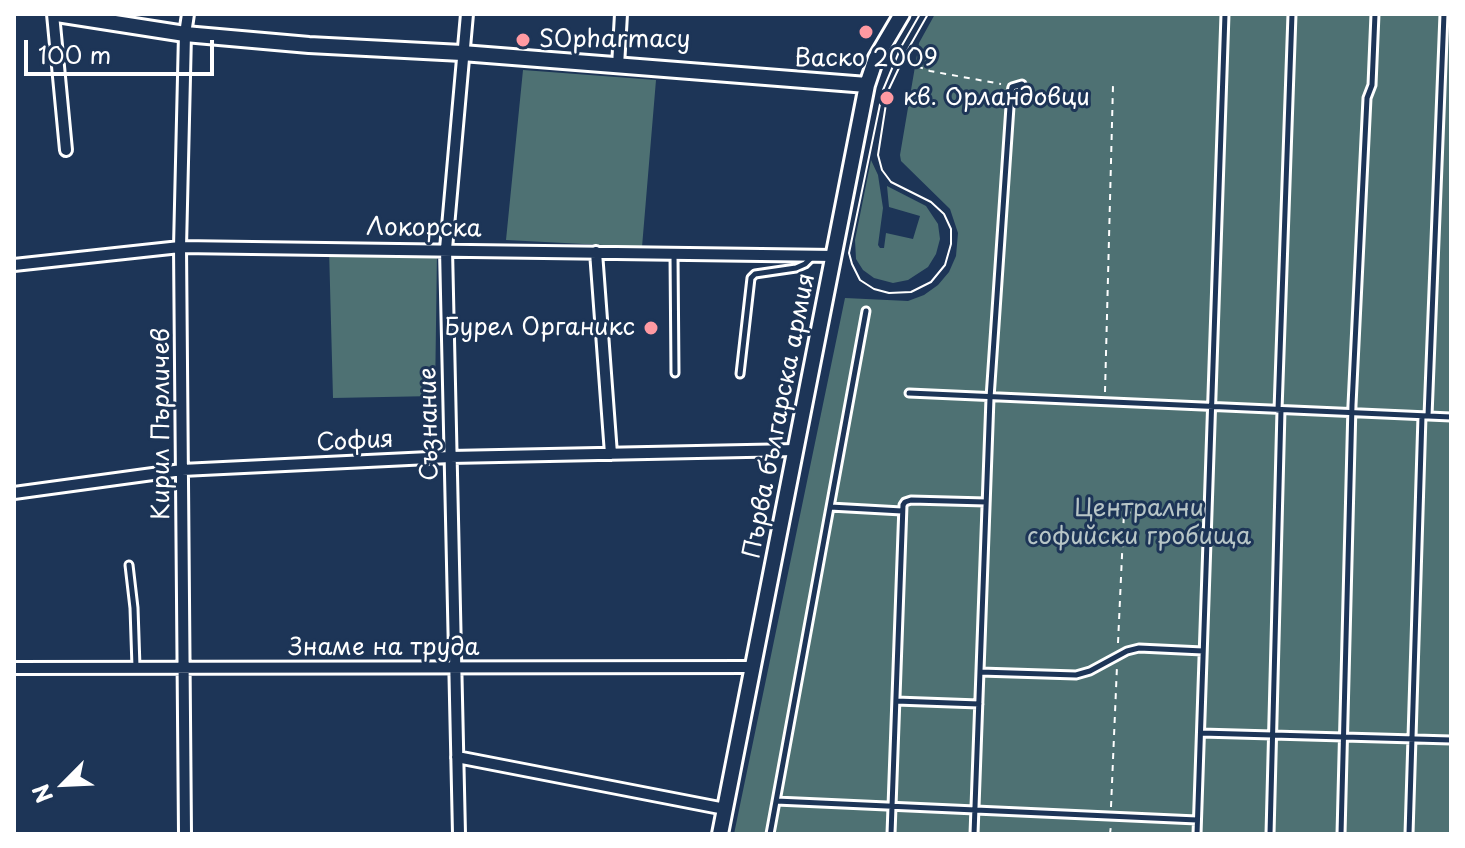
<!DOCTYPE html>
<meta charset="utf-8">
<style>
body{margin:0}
#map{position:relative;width:1465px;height:848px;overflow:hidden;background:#1d3557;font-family:"Playpen Sans",sans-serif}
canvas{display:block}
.frame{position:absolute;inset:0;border:16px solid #fff;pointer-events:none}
.north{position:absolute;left:24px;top:744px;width:80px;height:80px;-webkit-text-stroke:6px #1d3557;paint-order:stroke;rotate:246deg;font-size:22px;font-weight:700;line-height:32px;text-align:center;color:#fff}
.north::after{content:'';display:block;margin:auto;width:28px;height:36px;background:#fff;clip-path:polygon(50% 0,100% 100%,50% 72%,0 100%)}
.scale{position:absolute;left:24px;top:40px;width:190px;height:36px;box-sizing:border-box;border:4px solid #fff;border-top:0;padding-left:10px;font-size:24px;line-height:28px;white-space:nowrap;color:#fff;-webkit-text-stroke:6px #1d3557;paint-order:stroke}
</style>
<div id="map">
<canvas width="1465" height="848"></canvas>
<div class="frame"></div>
<div class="north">N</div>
<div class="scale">100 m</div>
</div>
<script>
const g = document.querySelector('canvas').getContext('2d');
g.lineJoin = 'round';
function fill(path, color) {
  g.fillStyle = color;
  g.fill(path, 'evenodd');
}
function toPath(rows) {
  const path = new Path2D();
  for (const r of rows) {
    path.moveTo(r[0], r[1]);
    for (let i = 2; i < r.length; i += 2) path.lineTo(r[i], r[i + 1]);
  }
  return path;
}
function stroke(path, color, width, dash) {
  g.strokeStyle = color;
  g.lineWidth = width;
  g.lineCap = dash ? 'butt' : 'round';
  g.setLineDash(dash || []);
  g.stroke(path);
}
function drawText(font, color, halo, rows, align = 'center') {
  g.font = font + ' "Playpen Sans",sans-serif';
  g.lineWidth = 6;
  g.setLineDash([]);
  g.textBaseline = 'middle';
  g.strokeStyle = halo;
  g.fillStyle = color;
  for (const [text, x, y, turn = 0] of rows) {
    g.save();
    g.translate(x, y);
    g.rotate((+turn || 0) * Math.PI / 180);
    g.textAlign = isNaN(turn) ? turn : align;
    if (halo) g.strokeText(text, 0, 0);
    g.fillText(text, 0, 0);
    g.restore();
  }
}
fill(toPath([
 [935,14,1451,14,1451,834,734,834,845,298,908,301,924,295,938,285,949,272,956,256,958,233,950,209,901,161,900,155,919,43],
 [523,70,656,80,642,247,506,240],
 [871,160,878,175,883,208,878,245,880,248,884,248,886,233,913,239,920,216,889,207,887,186,926,206,938,224,940,239,936,254,928,267,908,280,893,283,874,278,863,270,856,259,855,240],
 [329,248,437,253,435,396,333,398]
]), '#4e7173');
const lane = toPath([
 [674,255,675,373],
 [740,374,751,278,755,274,796,268,805,264,812,257],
 [909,393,1451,417],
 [1278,410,1292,14],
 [1428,416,1444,14],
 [830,507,902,511],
 [129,565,134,608,136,667],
 [980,672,1076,675,1090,671,1127,651,1139,648,1203,651],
 [896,701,979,704],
 [1201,733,1451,740],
 [776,801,1197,820],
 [770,834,866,311],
 [891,834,903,505,905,502,911,500,986,502],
 [974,834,990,398,1011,92,1012,87,1022,84],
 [1197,834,1225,14],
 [1270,834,1281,410],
 [1341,834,1352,405,1367,98,1372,85,1375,14],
 [1409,834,1422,416]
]);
const street = toPath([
 [53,14,66,150],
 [618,66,621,14],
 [596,252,611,454],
 [14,265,180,247,834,256],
 [14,493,182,470,450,457,796,450],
 [14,668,753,667],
 [457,757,725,809],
 [185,834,180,247,185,34,188,14],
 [459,834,446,249,467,14]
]);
const secondary = toPath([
 [57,14,185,34,309,45,462,53,867,85],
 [720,834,867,85,876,58,902,14]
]);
stroke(lane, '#fff', 11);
stroke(street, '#fff', 16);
stroke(secondary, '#fff', 20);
stroke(toPath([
 [906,62,930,71,1001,84],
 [892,92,893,92],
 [1105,392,1113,85],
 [1118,643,1124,512,1198,517],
 [1111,807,1117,666],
 [1110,834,1111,825]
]), '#fff', 2, [6, 6]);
stroke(lane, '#1d3557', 5);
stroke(street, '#1d3557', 10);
stroke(secondary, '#1d3557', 14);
stroke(toPath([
 [920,14,901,47,883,90,849,253,852,264,860,280,874,289,889,293,911,292,931,282,945,265,951,244,951,229,944,214,931,202,891,182,882,170,878,155,888,91,907,51,928,14]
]), '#fff', 2);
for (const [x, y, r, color] of [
 [866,32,8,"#ff9aa2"],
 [523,40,8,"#ff9aa2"],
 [887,98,8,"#ff9aa2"],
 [651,328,8,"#ff9aa2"]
]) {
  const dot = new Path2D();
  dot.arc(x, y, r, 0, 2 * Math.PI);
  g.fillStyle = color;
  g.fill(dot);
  stroke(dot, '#1d3557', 3);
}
drawText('24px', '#fff', '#1d3557', [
 ["SOpharmacy",539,40],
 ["Васко 2009",866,59,"center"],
 ["кв. Орландовци",903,98],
 ["Бурел Органикс",635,328,"right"]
], 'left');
drawText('24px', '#fff', '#1d3557', [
 ["Локорска",424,229,1],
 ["Първа българска армия",780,416,-79],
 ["Кирил Пърличев",162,424,-90],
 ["Съзнание",430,424,-91],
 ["София",355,442,-3],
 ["Знаме на труда",384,648]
]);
drawText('24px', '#b8c6c7', '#1d3557', [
 ["Централни",1139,509],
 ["софийски гробища",1139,537]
]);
</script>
